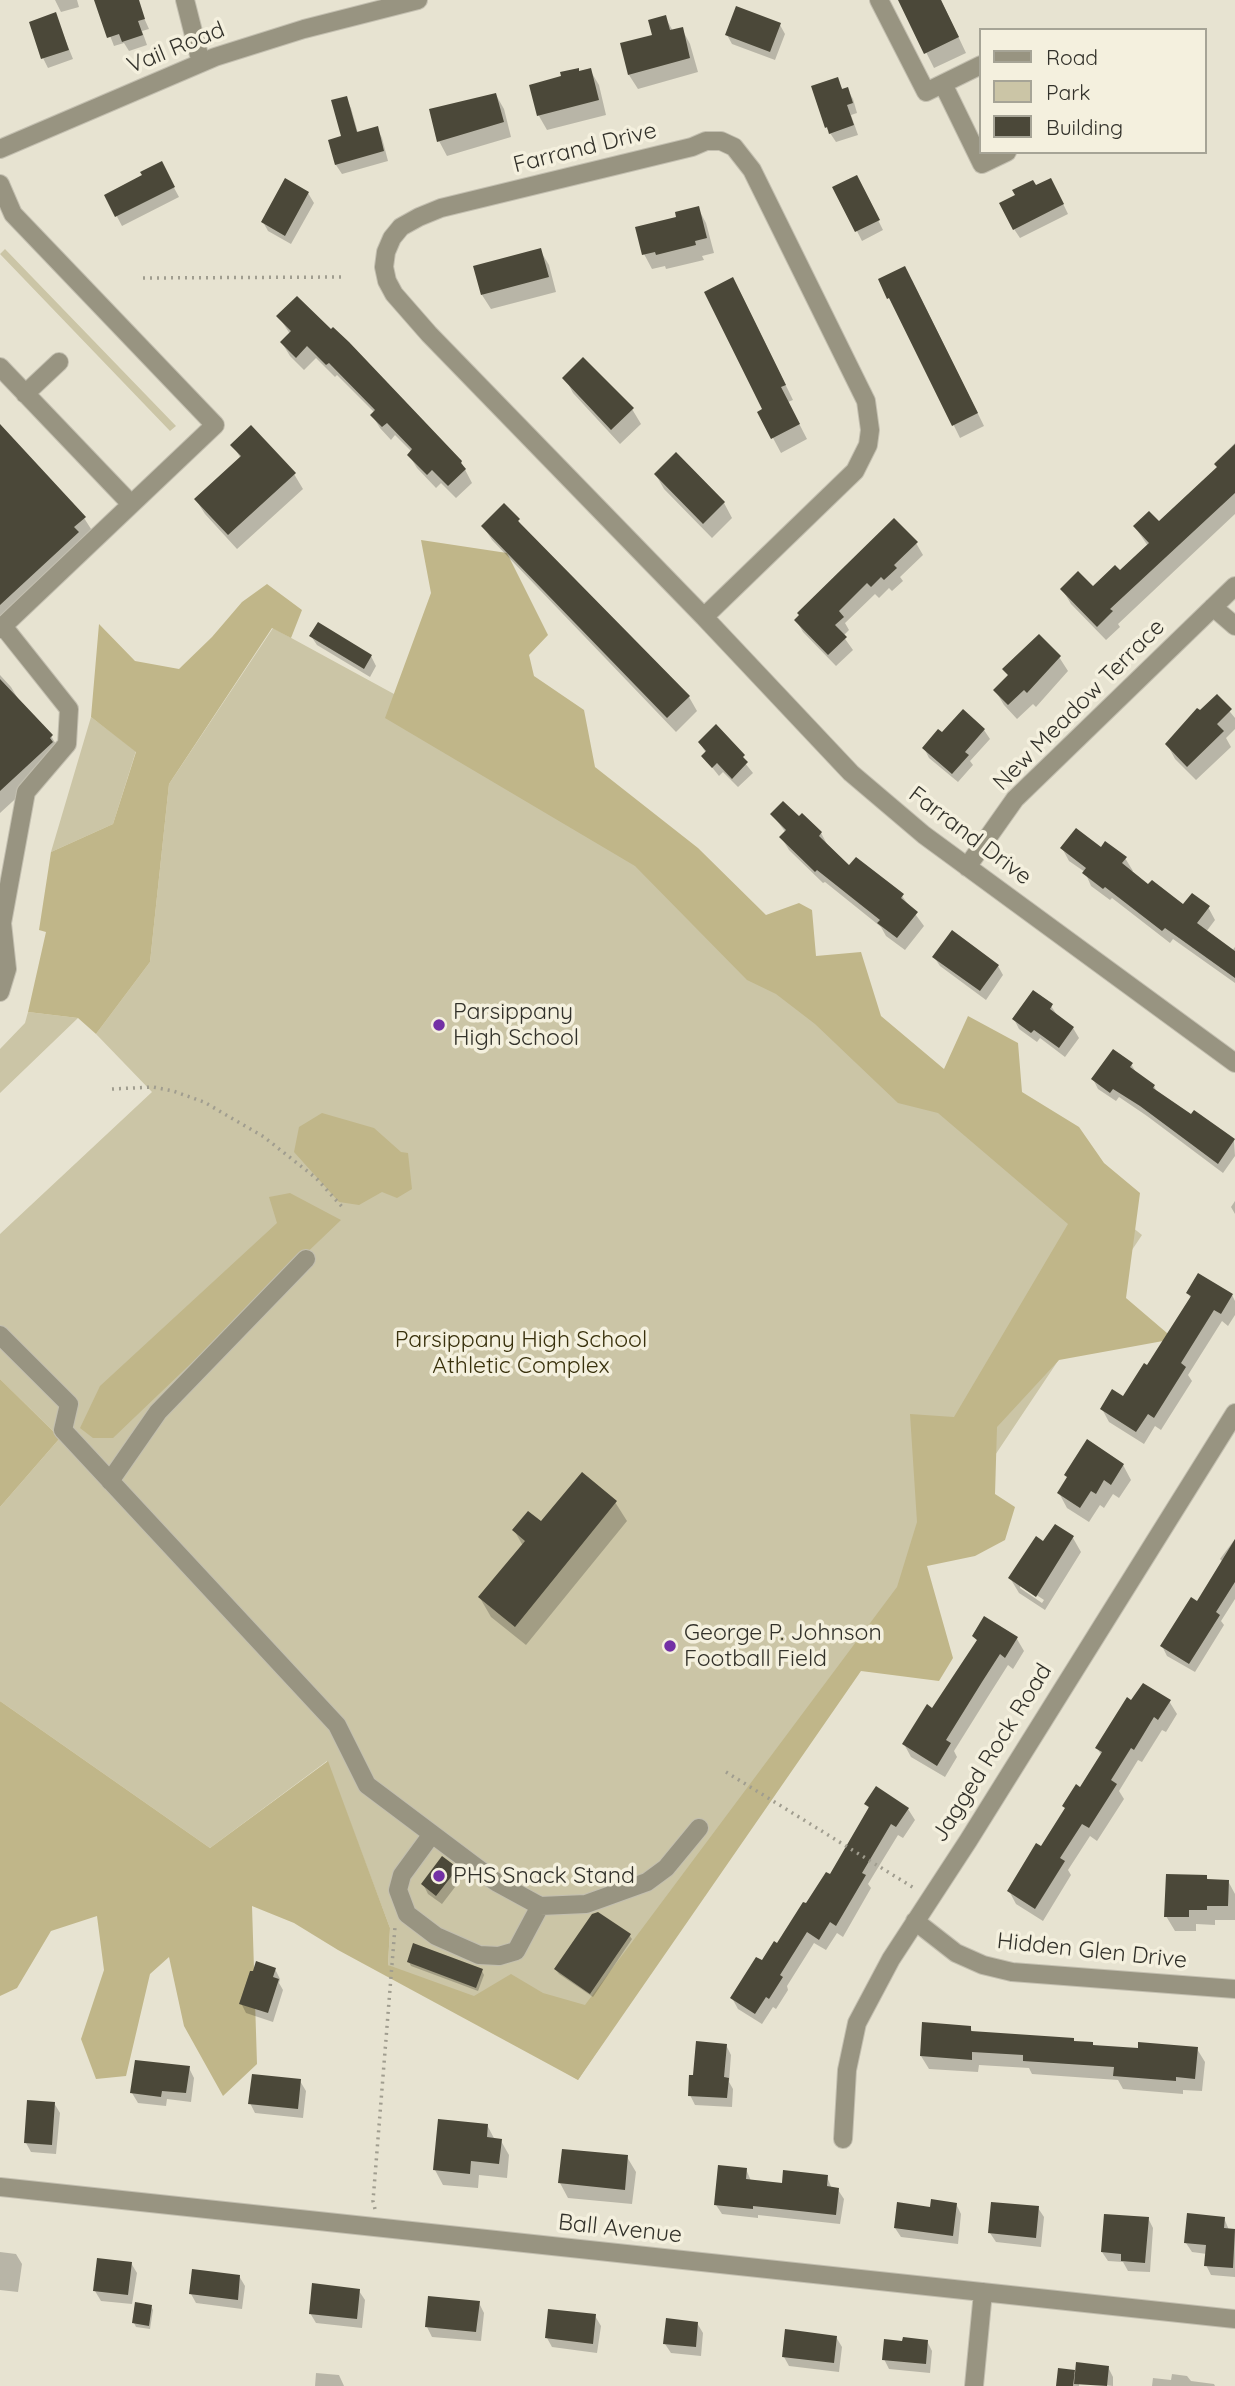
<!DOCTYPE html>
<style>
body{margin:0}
#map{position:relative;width:1235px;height:2386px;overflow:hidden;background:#e7e3d1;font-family:Quicksand,sans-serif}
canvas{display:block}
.legend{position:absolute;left:979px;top:28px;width:228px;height:126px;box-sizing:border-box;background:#f4f0de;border:2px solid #a6a496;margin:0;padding:9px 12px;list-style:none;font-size:21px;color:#32312a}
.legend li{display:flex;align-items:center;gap:14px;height:35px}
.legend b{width:35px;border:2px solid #a6a496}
</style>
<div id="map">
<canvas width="1235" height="2386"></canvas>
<ul class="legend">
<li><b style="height:9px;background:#989481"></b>Road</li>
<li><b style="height:19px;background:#cbc5a6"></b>Park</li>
<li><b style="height:19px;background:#4b4839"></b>Building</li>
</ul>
</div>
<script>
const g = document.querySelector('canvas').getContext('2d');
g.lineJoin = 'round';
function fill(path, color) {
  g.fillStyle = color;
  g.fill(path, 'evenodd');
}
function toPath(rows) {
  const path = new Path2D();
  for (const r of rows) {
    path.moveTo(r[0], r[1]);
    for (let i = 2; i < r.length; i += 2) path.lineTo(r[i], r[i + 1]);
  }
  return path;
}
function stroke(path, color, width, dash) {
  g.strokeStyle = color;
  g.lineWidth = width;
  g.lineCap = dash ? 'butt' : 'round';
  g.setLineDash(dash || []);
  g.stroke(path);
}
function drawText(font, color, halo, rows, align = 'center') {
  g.font = font + ' Quicksand,sans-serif';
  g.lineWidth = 7;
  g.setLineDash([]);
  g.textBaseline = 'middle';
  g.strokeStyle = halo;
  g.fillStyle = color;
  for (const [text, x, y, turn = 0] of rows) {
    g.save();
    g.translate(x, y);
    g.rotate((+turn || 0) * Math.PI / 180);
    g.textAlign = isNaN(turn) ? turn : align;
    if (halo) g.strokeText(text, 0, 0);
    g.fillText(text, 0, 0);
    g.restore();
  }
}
fill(toPath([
 [5,249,176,426,170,431,0,254],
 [273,628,614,814,1142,1235,578,2080,388,1965,390,1928,327,1761,210,1848,0,1701,0,1507,60,1438,0,1379,0,1234,152,1092,96,1034,150,962,169,784],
 [91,717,136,751,113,824,51,852],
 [28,1012,78,1018,0,1093,0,1049,25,1023]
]), '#cbc5a6');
fill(toPath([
 [421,540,507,553,548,635,529,655,534,676,584,710,595,767,698,848,766,915,799,903,812,910,816,956,861,952,881,1016,944,1069,968,1016,1018,1043,1022,1092,1079,1127,1104,1163,1140,1193,1126,1298,1174,1339,1059,1360,997,1427,995,1494,1015,1507,1005,1540,975,1556,927,1566,953,1658,939,1681,861,1671,578,2080,338,1950,294,1923,252,1906,257,2064,223,2096,184,2026,169,1957,150,1974,126,2076,96,2079,81,2039,104,1970,97,1916,51,1931,17,1988,0,1996,0,1701,210,1848,328,1761,390,1928,388,1965,474,1996,511,1974,543,1993,585,2005,897,1587,917,1522,910,1414,954,1417,1068,1224,938,1113,898,1103,815,1024,776,994,747,980,635,866,385,718,431,593],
 [267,584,302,610,291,638,272,628,169,784,150,962,96,1034,78,1018,28,1012,46,932,39,930,51,852,113,824,136,752,91,717,99,624,135,661,179,669,212,637,242,602],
 [322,1113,374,1128,401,1152,408,1153,412,1189,397,1198,382,1192,359,1205,339,1202,294,1152,299,1127],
 [290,1193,341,1220,113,1438,93,1438,80,1428,100,1386,277,1223,269,1197],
 [0,1379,60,1438,0,1507]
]), '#c0b689');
fill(toPath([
 [55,0,77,0,79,7,61,12],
 [96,0,136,0,149,29,142,31,147,45,129,51,124,43,114,46],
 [900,0,941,0,966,53,934,68],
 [55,14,73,59,48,68,43,58],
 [665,17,673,31,682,29,690,44,698,72,638,89,629,75],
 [780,25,785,34,775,60,732,44,727,35],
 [590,70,599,85,606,115,547,130,539,116,531,86],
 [837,79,843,90,847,89,853,99,857,113,851,115,858,135,836,142,826,127],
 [496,95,504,109,511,137,447,156,439,141],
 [346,98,351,108,358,133,377,128,382,138,388,161,342,174,336,165,330,141,343,137],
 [166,173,179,197,122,226,106,196],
 [861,186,883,230,862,241,835,188],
 [1035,187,1056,189,1068,214,1020,238,1014,229],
 [308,193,314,203,291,244,268,231,263,222],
 [698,208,706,223,714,253,702,256,704,260,666,269,665,266,652,269,644,254,679,218],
 [540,250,549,265,556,292,491,309,482,295],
 [912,280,984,426,960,438,897,310,889,298],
 [741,294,793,400,788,402,807,439,781,453,773,438,764,410],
 [279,317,461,462,472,483,456,498,441,483,436,488,417,468,409,455,412,452,395,435,391,440,380,428,372,415,375,413,337,375,335,377,316,358,304,370,290,356,282,343,290,334],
 [565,378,632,409,641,424,620,444,573,393],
 [0,427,84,518,93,532,0,627],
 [1235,443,1235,514,1118,624,1120,627,1106,640,1071,604,1062,589,1092,589,1120,573,1148,546,1135,527,1159,523,1218,469,1215,463],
 [233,445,294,474,303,489,237,549,205,514,196,500,241,459],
 [656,475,724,503,732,518,712,538,664,489],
 [518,520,522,527,689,697,697,711,676,732,492,540,483,526],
 [916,543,923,555,900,577,903,581,892,591,889,588,879,598,875,594,845,623,849,630,843,636,853,650,836,666,803,632,796,620],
 [311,636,371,656,376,666,370,677,317,645],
 [1059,657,1068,671,1036,707,1033,704,1017,719,1004,705,995,690,1009,677,1005,669],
 [0,675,11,687,20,702,51,736,60,751,60,758,0,813],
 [1217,696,1235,718,1235,729,1226,738,1231,747,1196,780,1175,759,1167,744],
 [716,727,753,773,738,787,723,772,719,776,703,756,706,753,700,743],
 [984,730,990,739,970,761,973,765,958,782,929,758,924,748],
 [772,814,799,819,802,816,821,833,828,846,849,868,902,896,924,926,905,950,886,936,881,927,825,882,823,883,789,850,781,837,786,833],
 [1062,848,1101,849,1125,858,1133,871,1131,872,1149,886,1184,907,1208,907,1215,920,1206,932,1232,951,1235,947,1235,983,1173,939,1170,943,1112,898,1110,900,1091,886,1085,872,1069,861],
 [934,957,998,966,1003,975,986,1000,940,966],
 [1051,1006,1057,1015,1073,1028,1079,1038,1065,1057,1040,1038,1037,1042,1019,1029,1014,1019],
 [1131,1064,1137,1074,1154,1086,1158,1094,1234,1141,1235,1156,1223,1173,1147,1116,1119,1097,1116,1101,1098,1089,1093,1079],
 [1235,1201,1235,1214,1231,1207],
 [1188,1293,1232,1295,1235,1301,1235,1315,1228,1326,1222,1321,1188,1375,1192,1381,1161,1430,1155,1426,1144,1444,1109,1422,1102,1409,1123,1398,1148,1367,1191,1299],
 [1123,1465,1131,1480,1119,1498,1113,1494,1104,1508,1100,1505,1089,1522,1067,1508,1059,1493,1068,1479,1066,1475],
 [615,1502,627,1521,526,1645,491,1617,480,1598,523,1546,514,1530],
 [1073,1538,1081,1552,1045,1610,1019,1593,1010,1578,1044,1544],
 [1020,1584,1044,1600,1042,1603,1020,1588],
 [1235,1539,1235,1599,1221,1621,1224,1625,1195,1672,1167,1656,1162,1646,1198,1603,1223,1562,1220,1559],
 [974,1636,1017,1639,1024,1651,1013,1669,1008,1665,989,1695,954,1751,957,1757,945,1777,911,1757,904,1744,932,1710,978,1642],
 [1169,1701,1177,1714,1166,1732,1162,1730,1142,1762,1138,1760,1119,1791,1124,1799,1097,1841,1090,1836,1068,1870,1071,1875,1043,1921,1016,1904,1009,1891,1041,1848,1102,1756,1097,1748,1132,1703],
 [866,1804,908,1809,915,1820,903,1838,898,1835,868,1884,871,1888,843,1937,837,1933,826,1950,814,1943,787,1986,788,1990,776,2009,773,2007,762,2024,738,2009,732,1998,777,1945,830,1876,870,1810],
 [457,1869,462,1878,442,1904,428,1894,423,1884],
 [1206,1877,1209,1881,1228,1881,1235,1894,1235,1920,1215,1920,1215,1925,1196,1924,1196,1931,1175,1931,1166,1916],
 [629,1935,632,1939,593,1997,559,1974,556,1970],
 [409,1962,482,1971,484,1975,478,1991,411,1966],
 [275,1969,280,1979,279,1983,283,1990,273,2022,246,2013,241,2003],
 [970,2027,973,2033,1073,2039,1075,2043,1093,2046,1139,2050,1197,2049,1205,2062,1202,2091,1183,2090,1183,2094,1123,2089,1118,2080,1032,2074,1029,2068,979,2065,978,2072,929,2069,921,2056],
 [726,2045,731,2055,729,2082,733,2089,732,2107,695,2105,690,2095,695,2077],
 [189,2068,194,2078,191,2102,167,2099,166,2106,138,2103,132,2093],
 [300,2081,306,2091,303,2118,255,2113,250,2103],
 [54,2103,60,2113,56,2154,31,2152,26,2143],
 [487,2125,495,2140,501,2141,509,2155,507,2178,479,2175,478,2188,443,2185,435,2170],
 [627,2157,636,2172,632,2204,568,2198,560,2183],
 [746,2169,751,2181,783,2185,827,2177,832,2189,838,2190,844,2199,840,2224,758,2215,758,2218,722,2214,716,2205],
 [956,2204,961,2214,958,2244,901,2237,895,2228,931,2209],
 [1038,2208,1044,2217,1041,2247,996,2242,990,2233],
 [1148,2218,1153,2228,1150,2272,1128,2271,1123,2262,1108,2261,1102,2252],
 [1224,2218,1229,2230,1235,2230,1235,2277,1211,2275,1206,2265,1207,2254,1192,2252,1186,2243],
 [0,2252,16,2254,22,2264,18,2292,0,2290],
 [131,2263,137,2273,132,2304,101,2301,95,2291],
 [239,2276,245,2286,242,2309,196,2303,191,2294],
 [359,2291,365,2300,362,2328,316,2323,310,2313],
 [479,2303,484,2313,481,2341,432,2337,427,2327],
 [151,2306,153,2310,150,2329,136,2327,134,2323],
 [595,2316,601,2326,597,2353,552,2347,547,2338],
 [697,2323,703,2333,701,2356,671,2353,665,2344],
 [836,2337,842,2347,839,2372,789,2366,784,2357],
 [927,2341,932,2351,930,2373,889,2369,884,2359],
 [1108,2367,1113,2377,1113,2386,1079,2382,1079,2386,1058,2386,1073,2372,1076,2376],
 [316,2373,339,2375,344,2386,315,2386],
 [1172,2374,1187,2376,1191,2381,1214,2384,1215,2386,1152,2386,1153,2378,1171,2380]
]), '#0003');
fill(toPath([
 [94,0,139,0,145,19,138,21,143,35,122,42,119,34,107,38],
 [898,0,941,0,959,37,924,54],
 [736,6,781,23,770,52,725,35],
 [56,12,69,50,41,59,29,22],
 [666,15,670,30,683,27,690,58,628,75,620,43,652,35,648,20],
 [579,68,579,71,591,68,599,100,537,116,529,85,561,76,560,72],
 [838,77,842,89,848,87,853,103,847,105,854,125,829,134,827,127,825,128,811,86],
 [496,93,504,122,437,142,429,109],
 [347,96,357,132,378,126,384,151,335,165,328,140,341,136,331,100],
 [162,161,175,187,115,217,104,195,142,175,140,172],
 [857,175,880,220,855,232,832,187],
 [285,178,309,192,285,236,261,222],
 [1051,178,1064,204,1013,230,999,203,1015,195,1012,190,1033,180,1036,185],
 [699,206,707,238,695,241,696,245,656,255,655,252,642,255,635,227,676,217,675,212],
 [541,248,549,277,481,295,473,266],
 [905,266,978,413,952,426,889,298,887,299,878,279],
 [733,277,786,385,781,387,800,424,771,439,757,412,762,409,704,292],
 [297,296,331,329,333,327,349,342,462,461,461,463,466,469,448,486,432,470,427,475,407,455,412,449,387,423,382,427,370,415,375,410,329,363,326,365,307,346,296,358,280,342,291,331,276,316],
 [583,357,634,408,611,430,562,378],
 [0,424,86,517,74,527,79,532,0,605],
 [251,425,296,473,228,535,194,499,241,456,230,445],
 [1235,444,1235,493,1110,609,1113,611,1097,627,1060,589,1078,571,1093,586,1115,565,1120,570,1149,543,1133,526,1149,511,1159,521,1217,467,1214,464],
 [676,452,725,502,703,524,654,474],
 [504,503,520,519,518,521,690,696,667,718,481,526],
 [894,518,918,542,894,565,897,568,884,580,881,577,871,587,867,583,839,611,844,617,835,625,847,637,828,655,794,620,799,615,797,613],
 [318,622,372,655,364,669,309,636],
 [1039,634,1061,656,1027,693,1024,690,1008,705,993,690,1008,675,1002,669],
 [0,679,53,735,50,738,53,742,0,791],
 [1217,694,1232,709,1217,724,1224,731,1187,767,1165,744,1197,708,1200,710],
 [963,709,985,729,965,752,969,755,952,774,922,748,938,729,942,732],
 [716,724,745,755,743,757,748,762,732,779,717,763,712,768,701,756,706,751,698,742],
 [783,801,799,816,802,813,822,832,819,836,849,865,856,857,904,894,901,898,918,912,897,938,877,923,880,920,817,870,815,872,779,837,786,830,770,814],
 [1076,828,1101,847,1105,841,1127,857,1122,863,1148,884,1152,880,1183,904,1192,893,1210,906,1197,923,1235,951,1235,978,1165,928,1162,931,1105,887,1103,889,1082,873,1086,868,1060,848],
 [952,930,999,965,980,991,932,957],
 [1033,990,1053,1004,1050,1009,1074,1027,1059,1048,1034,1030,1031,1033,1012,1019],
 [1113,1049,1133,1063,1130,1067,1155,1085,1153,1088,1191,1114,1194,1110,1235,1139,1218,1164,1140,1106,1113,1089,1110,1093,1091,1079],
 [1198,1273,1233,1294,1221,1314,1214,1310,1181,1363,1186,1367,1154,1418,1148,1414,1136,1432,1100,1409,1112,1389,1123,1396,1144,1363,1147,1365,1191,1296,1186,1293],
 [1087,1439,1124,1464,1111,1485,1104,1480,1096,1494,1091,1491,1080,1508,1057,1493,1067,1477,1064,1475],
 [582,1472,617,1501,515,1627,478,1597,525,1541,512,1530,528,1511,541,1521],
 [1055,1524,1074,1536,1036,1597,1008,1578,1036,1536,1043,1541],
 [1235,1539,1235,1582,1216,1612,1220,1615,1189,1664,1160,1646,1191,1597,1197,1601],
 [984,1616,1018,1637,1005,1658,1000,1654,982,1682,946,1740,951,1743,937,1766,902,1744,927,1704,932,1708,977,1640,972,1636],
 [1143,1683,1171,1700,1158,1720,1154,1717,1134,1750,1131,1748,1111,1780,1117,1784,1089,1828,1082,1824,1060,1858,1065,1861,1035,1909,1007,1891,1036,1843,1041,1846,1065,1808,1062,1806,1076,1784,1080,1787,1102,1752,1095,1748,1127,1697,1131,1700],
 [876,1786,909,1808,896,1827,891,1824,862,1873,866,1875,836,1926,830,1922,819,1940,807,1932,780,1975,783,1977,769,1999,766,1997,755,2014,730,1998,756,1957,762,1960,774,1941,777,1943,803,1902,806,1903,826,1872,830,1874,869,1807,864,1804],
 [442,1856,458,1868,436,1896,421,1884],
 [1166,1874,1207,1875,1207,1879,1229,1880,1228,1906,1207,1906,1207,1910,1189,1910,1189,1917,1164,1917],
 [598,1912,631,1934,590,1994,554,1969,592,1914],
 [413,1943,483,1969,476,1988,407,1962],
 [256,1961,276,1968,273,1977,279,1979,268,2013,239,2004,250,1971,253,1971],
 [922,2022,971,2026,971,2031,1074,2038,1074,2041,1093,2042,1093,2045,1138,2048,1138,2042,1198,2047,1195,2079,1176,2077,1176,2081,1113,2076,1114,2067,1023,2061,1023,2055,972,2052,972,2060,920,2056],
 [696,2041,727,2044,724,2077,729,2078,727,2098,688,2096,689,2075,693,2075],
 [135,2060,190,2066,186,2093,162,2091,161,2097,130,2093],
 [252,2074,301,2079,298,2109,248,2104],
 [27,2100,55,2102,52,2145,24,2143],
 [438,2119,488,2124,487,2137,502,2139,499,2164,471,2161,470,2174,433,2170],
 [562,2149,628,2155,625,2190,558,2183],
 [718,2165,747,2168,746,2179,782,2183,783,2170,828,2175,827,2186,839,2188,836,2215,753,2206,753,2209,714,2205],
 [931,2199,957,2203,953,2236,894,2228,897,2202,930,2207],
 [991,2202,1039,2206,1036,2238,988,2233],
 [1187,2213,1225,2217,1224,2228,1235,2229,1233,2268,1204,2266,1206,2245,1184,2243],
 [1104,2214,1149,2217,1145,2263,1121,2261,1121,2254,1101,2252],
 [97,2258,132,2262,128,2295,93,2291],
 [192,2269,240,2275,238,2300,189,2294],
 [312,2283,360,2289,357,2319,309,2314],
 [428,2296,480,2301,476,2332,425,2327],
 [135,2302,152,2305,149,2326,132,2323],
 [548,2309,596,2314,593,2344,545,2338],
 [666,2318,698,2322,696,2347,663,2344],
 [785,2329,837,2336,834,2363,782,2357],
 [903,2337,928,2340,926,2364,882,2360,884,2339,902,2341],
 [1076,2362,1109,2366,1107,2386,1074,2384],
 [1058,2368,1075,2370,1073,2386,1056,2386]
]), '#4b4839');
const minor = toPath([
 [185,0,201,63],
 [879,0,926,92,981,65],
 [943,84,982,164,1007,152],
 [706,141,721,141,734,147,752,170,866,401,870,430,868,445,855,471,704,617,429,334,394,294,387,281,384,267,386,252,392,238,401,227,419,217,441,208,692,147,706,141],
 [0,149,215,57,304,29,418,0],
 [0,184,13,214,215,425,0,629],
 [0,367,131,504],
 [25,394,59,362],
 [1213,607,1235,626],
 [704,617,851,773,924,835,1235,1063],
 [967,867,1015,799,1235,586],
 [0,992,7,969,2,923,26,792,67,744,69,709,3,626],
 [0,1335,69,1404,63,1430,337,1725,367,1785,496,1882,540,1906,586,1904,647,1882,666,1868,699,1828],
 [110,1481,158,1412,306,1259],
 [432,1834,402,1875,398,1890,407,1914,436,1936,479,1955,499,1956,516,1951,540,1906],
 [915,1921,956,1953,983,1965,1012,1972,1235,1989],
 [843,2139,847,2070,857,2023,891,1959,968,1841,1235,1413],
 [0,2187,1235,2319],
 [974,2386,983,2292]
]);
stroke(minor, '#c3bfb0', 20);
stroke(toPath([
 [143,278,344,277],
 [112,1089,153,1087,173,1091,204,1102,264,1137,316,1178,344,1209],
 [726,1772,914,1888],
 [375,2209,373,2201,395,1927]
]), '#a09d8f', 3.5, [2, 5]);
stroke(minor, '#989481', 18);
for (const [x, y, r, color] of [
 [439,1025,7,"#7330a5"],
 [670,1646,7,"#7330a5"],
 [439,1876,7,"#7330a5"]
]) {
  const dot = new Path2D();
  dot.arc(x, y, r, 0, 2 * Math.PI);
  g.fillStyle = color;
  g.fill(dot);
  stroke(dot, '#f4f0de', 2.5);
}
drawText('23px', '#32312a', '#f4f0de', [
 ["Vail Road",176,48,-22],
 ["Farrand Drive",585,148,-14],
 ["New Meadow Terrace",1079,705,-45],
 ["Farrand Drive",970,836,37],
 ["Jagged Rock Road",992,1753,-58],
 ["Hidden Glen Drive",1092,1951,6],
 ["Ball Avenue",620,2229,6]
]);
drawText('23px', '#32312a', '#f4f0de', [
 ["Parsippany",453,1012],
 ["High School",453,1038],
 ["George P. Johnson",684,1633],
 ["Football Field",684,1659],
 ["PHS Snack Stand",453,1876]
], 'left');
drawText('23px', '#38300b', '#f4f0de', [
 ["Parsippany High School",521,1340],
 ["Athletic Complex",521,1366]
]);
</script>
